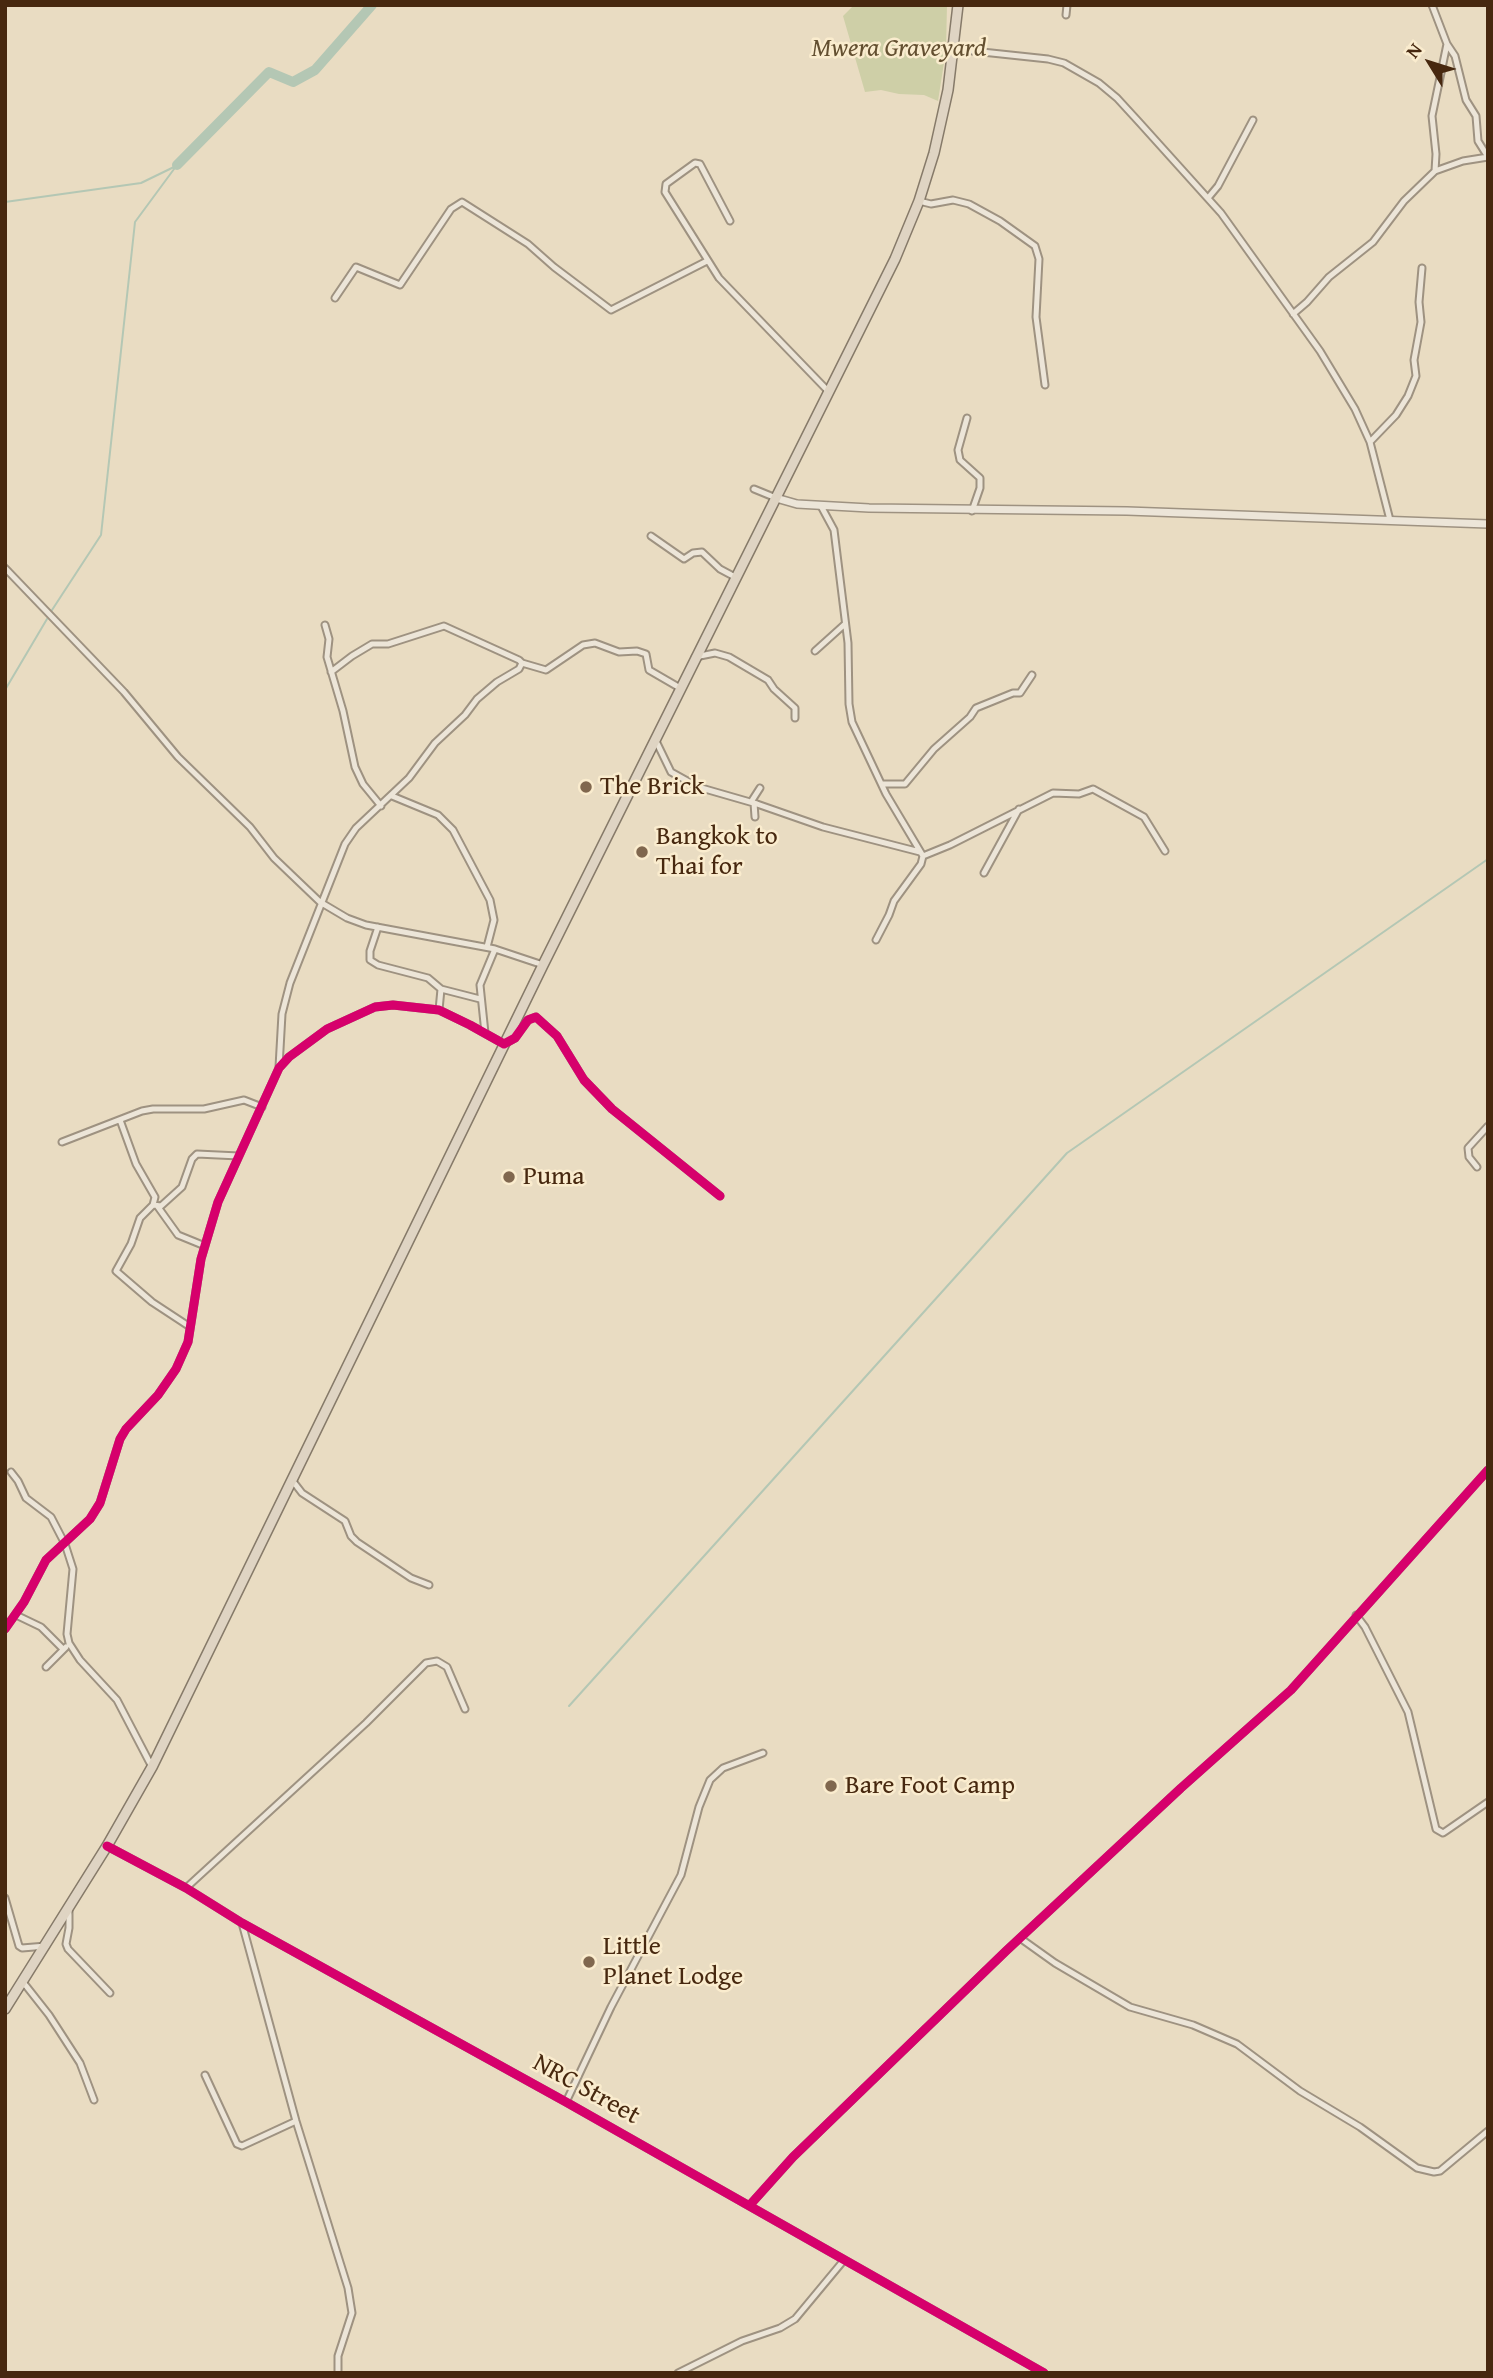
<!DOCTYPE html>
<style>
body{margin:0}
#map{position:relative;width:1493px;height:2378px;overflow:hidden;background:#e9dcc2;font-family:"Gentium Book Plus",serif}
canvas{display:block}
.frame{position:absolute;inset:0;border:7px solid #47280f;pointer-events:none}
.north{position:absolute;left:1395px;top:28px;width:70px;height:70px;-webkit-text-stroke:5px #faecce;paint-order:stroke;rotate:308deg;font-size:19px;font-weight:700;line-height:28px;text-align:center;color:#47280f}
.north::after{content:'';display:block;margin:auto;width:24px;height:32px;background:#47280f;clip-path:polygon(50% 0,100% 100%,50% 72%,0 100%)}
</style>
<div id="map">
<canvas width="1493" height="2378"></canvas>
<div class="frame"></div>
<div class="north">N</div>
</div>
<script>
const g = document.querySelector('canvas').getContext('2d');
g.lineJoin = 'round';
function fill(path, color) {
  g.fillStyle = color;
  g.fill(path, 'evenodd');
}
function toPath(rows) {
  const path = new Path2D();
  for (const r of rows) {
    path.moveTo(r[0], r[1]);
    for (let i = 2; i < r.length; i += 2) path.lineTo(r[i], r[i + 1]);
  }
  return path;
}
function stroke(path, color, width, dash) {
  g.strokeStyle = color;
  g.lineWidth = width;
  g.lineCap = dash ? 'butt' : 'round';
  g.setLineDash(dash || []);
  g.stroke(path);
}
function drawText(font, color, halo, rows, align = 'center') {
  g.font = font + ' "Gentium Book Plus",serif';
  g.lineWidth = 5;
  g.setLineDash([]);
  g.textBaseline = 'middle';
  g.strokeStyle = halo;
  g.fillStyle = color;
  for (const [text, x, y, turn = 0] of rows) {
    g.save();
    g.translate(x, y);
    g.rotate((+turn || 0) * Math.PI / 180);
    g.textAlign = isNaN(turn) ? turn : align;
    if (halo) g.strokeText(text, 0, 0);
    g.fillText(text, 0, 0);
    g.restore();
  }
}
fill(toPath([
 [854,5,947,5,946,50,938,101,924,95,899,94,881,90,865,92,843,16]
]), '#cecfa7');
stroke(toPath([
 [5,202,141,183,176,166],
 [52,610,101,535,135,222,177,165],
 [5,690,47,619],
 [569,1706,1067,1153,1488,859]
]), '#b4c7b4', 2);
stroke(toPath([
 [177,165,269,72,293,82,315,70,372,5]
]), '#b4c7b4', 10);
const minor = toPath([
 [1066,15,1067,5],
 [1447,44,1455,56,1466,100,1476,116,1478,141,1488,157],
 [954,49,1048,59,1064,63,1099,83,1117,98,1139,122,1221,213,1320,351,1355,409,1370,442,1390,520],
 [1435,171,1463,161,1488,157],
 [1208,198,1218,186,1253,120],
 [919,201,931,204,953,200,969,204,1000,221,1035,246,1039,259,1036,317,1045,385],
 [730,221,700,164,695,163,666,184,665,192,719,278,829,392],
 [335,298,356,267,400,285,451,209,462,202,528,244,554,267,611,310,707,261],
 [1293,314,1307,302,1329,277,1373,242,1404,201,1435,171,1436,154,1432,116,1447,44,1432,5],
 [967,418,958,450,960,460,980,478,980,488,972,511],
 [1370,442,1396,415,1408,396,1416,376,1414,360,1421,322,1419,302,1422,268],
 [754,489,776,498],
 [821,506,834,530,848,643,849,704,852,722,886,794,923,856,921,864,894,901,889,915,876,940],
 [651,536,684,559,693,553,702,552,720,569,735,577],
 [5,568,124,692,178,757,250,827,274,858,320,902,347,918,366,925,495,949,543,965],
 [325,625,329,639,327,657,343,711,355,767,363,784,381,806],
 [815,651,845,624],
 [695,657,715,653,729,657,768,680,774,689,795,708,795,718],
 [331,672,352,656,372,644,388,644,444,626,519,660,522,663,546,670,583,645,595,643,619,652,637,651,646,654,649,670,680,688],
 [655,739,671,772,698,787,757,804,823,827,920,852],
 [882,784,905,784,934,749,970,717,976,708,1013,693,1020,693,1032,675],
 [392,796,438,815,453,830,490,900,494,920,487,947],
 [751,802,760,788],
 [754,803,755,817],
 [923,856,950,845,1053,793,1079,794,1093,789,1144,817,1165,851],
 [984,873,1019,809],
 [378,927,370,951,370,960,378,965,428,978,441,989,439,1010],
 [441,989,480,999],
 [485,1033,480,985,495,949],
 [279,1067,282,1014,290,983,345,844,356,828,409,778,435,743,465,715,477,699,497,682,519,669,522,663],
 [120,1120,136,1164,155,1197,153,1205,140,1218,131,1244,116,1271,152,1302,190,1327],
 [62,1142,142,1111,153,1109,204,1109,244,1100,262,1107],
 [1477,1167,1469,1157,1468,1148,1488,1126],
 [153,1205,161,1206,182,1187,192,1159,197,1154,239,1156],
 [158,1207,178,1235,205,1246],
 [11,1472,18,1481,26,1498,51,1517,65,1544,73,1569,67,1634,69,1643,80,1660,117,1700,152,1767],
 [292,1480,302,1493,345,1521,351,1536,357,1542,411,1578,429,1585],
 [16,1615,41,1627,63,1649],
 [1356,1615,1365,1627,1408,1712,1436,1829,1443,1833,1446,1831,1488,1802],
 [5,1629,24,1602,46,1560,90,1519,100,1503,120,1439,126,1429,158,1395,176,1369,188,1342,201,1259,218,1202,279,1068,289,1057,327,1029,375,1007,393,1005,439,1010,470,1025,504,1044,515,1038,528,1020,536,1017,557,1036,584,1080,612,1109,720,1196],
 [46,1667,66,1647],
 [107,1846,186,1888,242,1923,566,2102,1044,2373],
 [186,1888,366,1723,426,1663,437,1661,447,1667,465,1709],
 [5,1898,19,1946,22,1948,46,1946],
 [69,1908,69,1928,66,1944,68,1949,110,1993],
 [242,1923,296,2121,348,2288,352,2313,338,2356,338,2373],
 [1020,1938,1055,1963,1130,2007,1193,2025,1237,2044,1300,2091,1360,2127,1417,2168,1434,2172,1440,2171,1488,2131],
 [23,1982,49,2015,80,2063,94,2100],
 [205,2075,237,2144,242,2146,296,2121],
 [566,2102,611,2007,681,1875,699,1807,710,1780,723,1768,763,1753],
 [749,2206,793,2157,1006,1951,1181,1788,1291,1690,1488,1470],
 [678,2373,742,2341,780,2328,795,2319,844,2260]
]);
const tertiary = toPath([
 [776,498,797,504,869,508,1127,511,1488,524]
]);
const trunk = toPath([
 [5,2009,107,1846,152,1767,543,965,895,259,919,201,934,153,948,90,958,5]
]);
stroke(minor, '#9e9281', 9);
stroke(tertiary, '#9e9281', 10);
stroke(trunk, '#867a69', 12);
stroke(minor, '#ece5d8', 5);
stroke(tertiary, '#ece5d8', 7);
stroke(trunk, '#dfd4c3', 9);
stroke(toPath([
 [5,1629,24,1602,46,1560,90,1519,100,1503,120,1439,126,1429,158,1395,176,1369,188,1342,201,1259,218,1202,279,1068,289,1057,327,1029,375,1007,393,1005,439,1010,470,1025,504,1044,515,1038,528,1020,536,1017,557,1036,584,1080,612,1109,720,1196],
 [107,1846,186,1888,242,1923,566,2102,1044,2373],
 [749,2206,793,2157,1006,1951,1181,1788,1291,1690,1488,1470]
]), '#d6006c', 9);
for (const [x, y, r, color] of [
 [586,787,7,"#80674e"],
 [642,852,7,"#80674e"],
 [509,1177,7,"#80674e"],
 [831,1786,7,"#80674e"],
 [589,1962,7,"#80674e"]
]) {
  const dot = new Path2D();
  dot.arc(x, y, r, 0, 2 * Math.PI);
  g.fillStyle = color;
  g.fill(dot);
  stroke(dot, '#faecce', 2.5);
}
drawText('italic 26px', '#634f30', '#faecce', [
 ["Mwera Graveyard",899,49]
]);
drawText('26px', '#47280f', '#faecce', [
 ["The Brick",600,787],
 ["Bangkok to",656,837],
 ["Thai for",656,867],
 ["Puma",523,1177],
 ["Bare Foot Camp",845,1786],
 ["Little",603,1947],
 ["Planet Lodge",603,1977]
], 'left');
drawText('26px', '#47280f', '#faecce', [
 ["NRC Street",586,2090,29]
]);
</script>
